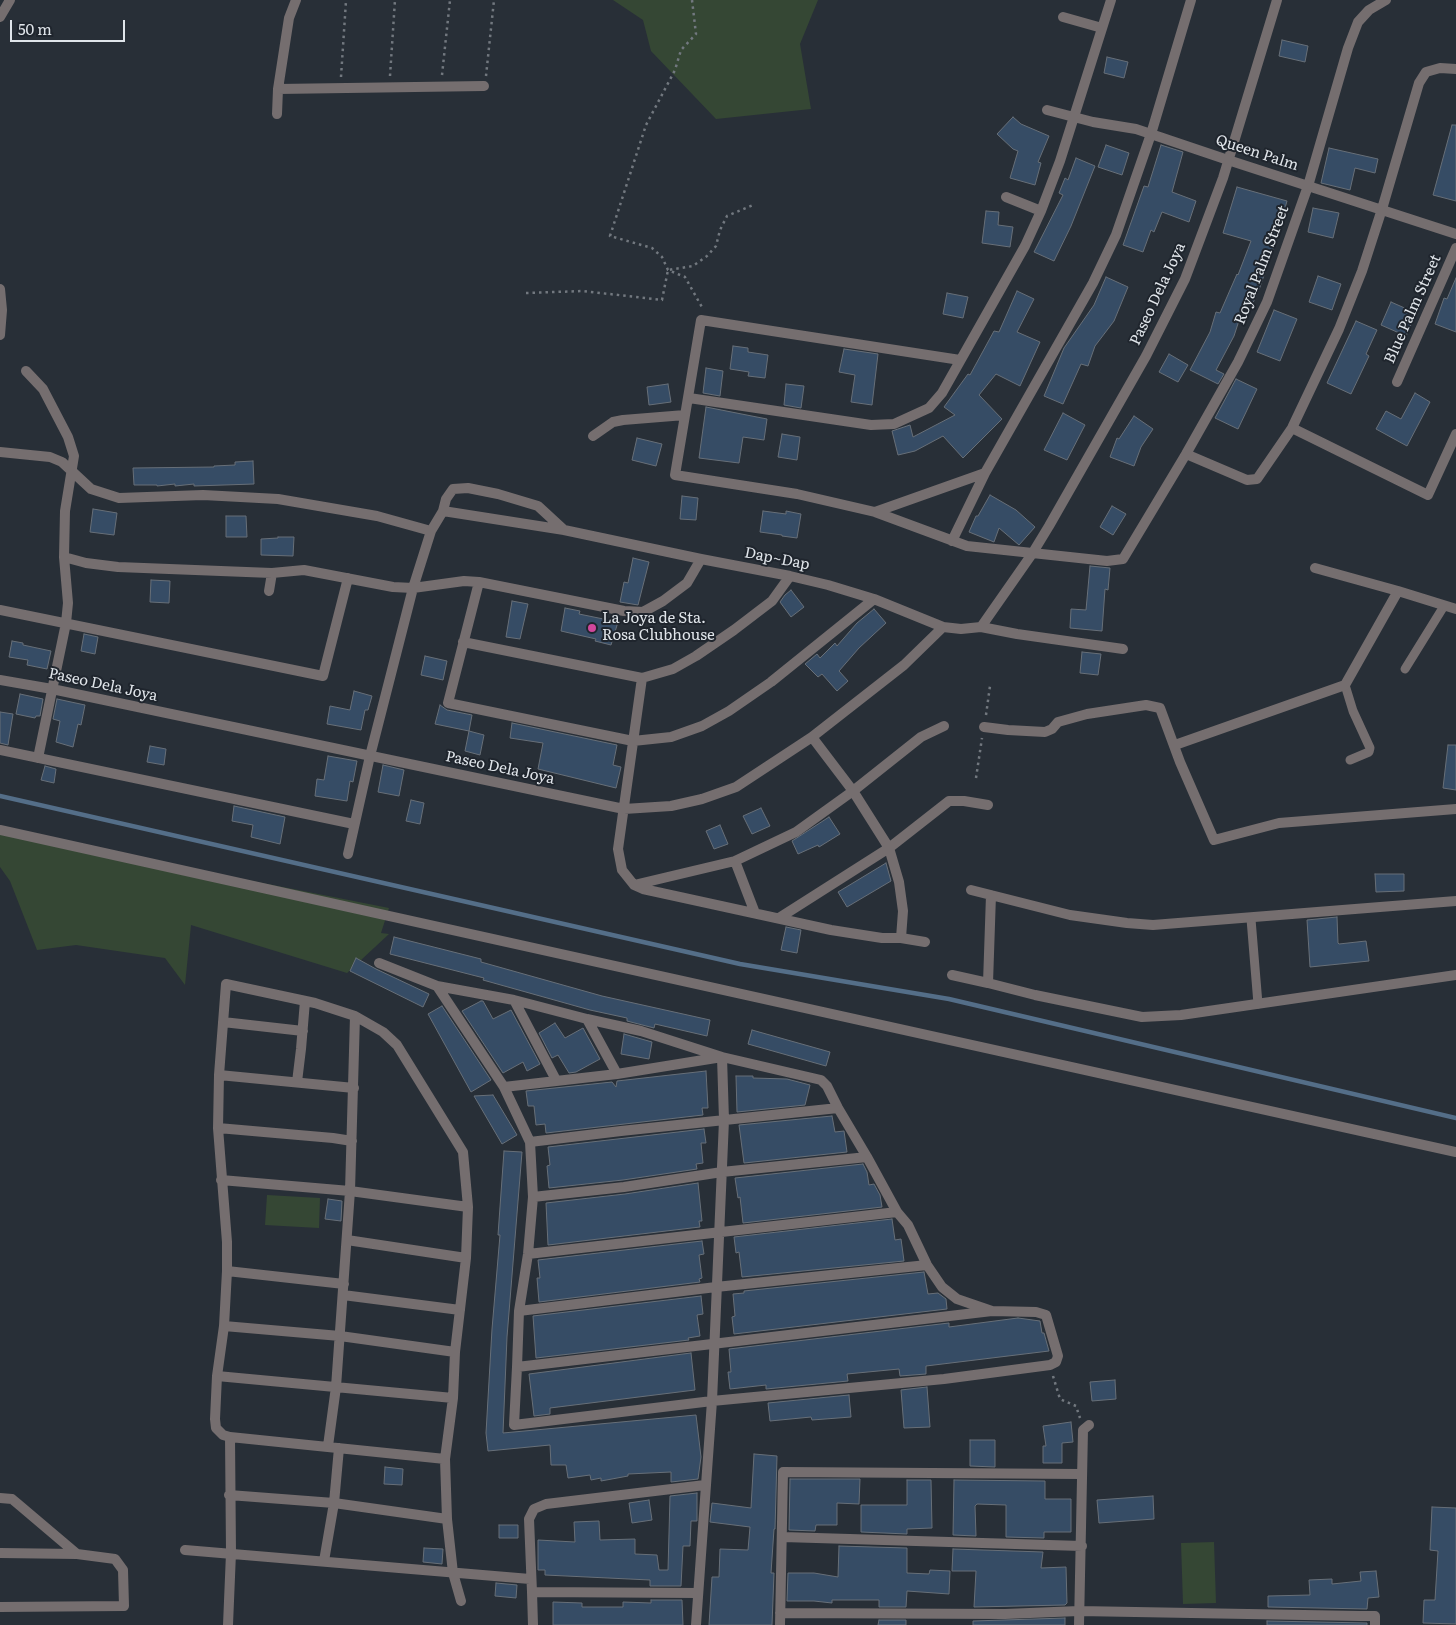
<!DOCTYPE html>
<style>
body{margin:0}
#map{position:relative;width:1456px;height:1625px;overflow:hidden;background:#282f37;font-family:Literata,serif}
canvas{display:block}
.scale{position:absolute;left:10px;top:20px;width:115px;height:22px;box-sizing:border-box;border:2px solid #e0e5ea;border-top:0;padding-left:6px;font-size:15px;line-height:18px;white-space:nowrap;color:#e0e5ea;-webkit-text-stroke:4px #1f252d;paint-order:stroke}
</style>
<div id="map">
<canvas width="1456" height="1625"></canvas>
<div class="scale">50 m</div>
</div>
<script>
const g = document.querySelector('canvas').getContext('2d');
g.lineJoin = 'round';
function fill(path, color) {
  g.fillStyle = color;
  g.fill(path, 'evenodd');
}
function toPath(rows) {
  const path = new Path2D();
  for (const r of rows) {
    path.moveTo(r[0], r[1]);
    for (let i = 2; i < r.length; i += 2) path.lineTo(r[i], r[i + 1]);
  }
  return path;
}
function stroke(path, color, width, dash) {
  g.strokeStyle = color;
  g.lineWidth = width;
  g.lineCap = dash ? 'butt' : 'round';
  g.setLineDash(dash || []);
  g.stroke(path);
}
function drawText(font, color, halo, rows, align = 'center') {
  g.font = font + ' Literata,serif';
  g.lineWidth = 4;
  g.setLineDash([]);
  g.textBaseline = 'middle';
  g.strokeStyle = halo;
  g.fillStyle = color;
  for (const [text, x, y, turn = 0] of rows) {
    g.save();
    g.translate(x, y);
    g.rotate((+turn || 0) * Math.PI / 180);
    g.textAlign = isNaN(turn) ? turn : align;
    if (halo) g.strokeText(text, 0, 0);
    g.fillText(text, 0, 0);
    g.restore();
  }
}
fill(toPath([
 [613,0,818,0,800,44,811,109,716,119,651,51,643,20],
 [0,831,389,908,381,933,389,934,347,973,191,925,185,985,165,958,76,945,37,950,10,881,0,867],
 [267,1195,320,1198,319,1228,265,1225],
 [1214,1542,1216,1603,1183,1604,1181,1543]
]), '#354734');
stroke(toPath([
 [0,796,740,964,949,999,1456,1118]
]), '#546e88', 4.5);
const building = toPath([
 [1282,40,1308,46,1305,62,1279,56,1282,40],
 [1107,57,1128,62,1124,78,1104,73,1107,57],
 [1013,117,1021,124,1049,136,1038,162,1041,163,1035,185,1010,178,1018,151,1013,149,997,134,1013,117],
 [1452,125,1456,125,1456,201,1433,195,1452,125],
 [1106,145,1129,153,1122,175,1098,167,1106,145],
 [1161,145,1183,152,1172,192,1196,201,1189,222,1162,212,1154,232,1151,230,1143,252,1123,245,1144,186,1148,187,1161,145],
 [1329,148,1378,159,1375,173,1355,168,1350,190,1321,183,1329,148],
 [1076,158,1095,166,1071,226,1054,261,1034,252,1063,195,1059,193,1065,178,1068,180,1076,158],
 [1237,187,1287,201,1275,243,1260,287,1252,305,1245,302,1234,336,1216,370,1224,374,1218,384,1190,370,1210,332,1216,312,1220,313,1237,274,1238,275,1251,241,1223,233,1237,187],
 [1313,208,1339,213,1333,238,1308,232,1313,208],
 [986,211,999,212,998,225,1013,227,1010,247,982,243,986,211],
 [1318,276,1341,284,1332,310,1309,302,1318,276],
 [1106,277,1128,287,1114,321,1095,346,1088,366,1081,364,1063,404,1044,396,1064,348,1094,305,1106,277],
 [1456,278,1456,332,1435,324,1444,298,1447,299,1456,278],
 [1017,291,1034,299,1017,332,1040,342,1020,386,996,374,979,395,1002,419,963,458,943,436,915,451,898,455,892,431,910,425,913,437,955,415,944,407,968,374,970,375,994,331,999,332,1017,291],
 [947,293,968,297,963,318,943,314,947,293],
 [1391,302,1416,313,1406,336,1381,325,1391,302],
 [1274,310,1297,319,1280,361,1257,352,1274,310],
 [1356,321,1377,330,1366,354,1369,356,1351,394,1327,383,1356,321],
 [733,346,748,348,748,352,768,355,765,378,748,376,749,372,730,369,733,346],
 [844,349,878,354,872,405,851,402,855,375,839,372,844,349],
 [1169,354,1188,365,1178,382,1159,372,1169,354],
 [706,368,723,371,720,396,703,393,706,368],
 [1236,379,1257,389,1238,429,1215,418,1236,379],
 [668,384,671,402,649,405,647,387,668,384],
 [786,384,804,386,801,408,784,405,786,384],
 [1415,393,1430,402,1407,446,1376,429,1386,411,1401,419,1415,393],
 [706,407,767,419,764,440,743,437,739,463,699,458,706,407],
 [1063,413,1085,425,1067,460,1044,450,1063,413],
 [1134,416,1153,429,1141,447,1134,466,1110,457,1117,438,1119,439,1134,416],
 [782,434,800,437,797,460,778,457,782,434],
 [637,438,662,444,656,466,632,460,637,438],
 [253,461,254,484,194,486,194,484,175,486,175,484,157,486,157,485,134,485,133,468,214,467,214,466,235,465,235,462,253,461],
 [990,495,1016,510,1035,527,1019,545,999,528,994,542,969,532,976,516,978,516,990,495],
 [682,496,698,498,696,520,680,519,682,496],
 [1112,506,1126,514,1113,535,1100,527,1112,506],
 [93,509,117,513,114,535,90,532,93,509],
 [763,511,786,514,786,511,801,514,797,538,782,536,782,535,760,532,763,511],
 [226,516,246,516,247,537,226,537,226,516],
 [278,537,294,537,293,556,261,555,261,539,278,538,278,537],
 [633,558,649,562,638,605,620,602,624,582,628,583,633,558],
 [1090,566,1110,568,1108,590,1105,589,1102,631,1070,628,1071,609,1086,610,1090,566],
 [151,580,170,581,169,603,150,602,151,580],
 [791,590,804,607,791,617,780,602,785,595,791,590],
 [512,601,528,604,520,639,506,637,512,601],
 [565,608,580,611,579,614,618,622,611,645,595,641,596,639,561,631,565,608],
 [874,609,886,623,859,648,839,671,848,681,837,691,822,674,818,677,805,664,817,654,820,658,835,643,837,646,857,623,874,609],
 [84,634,98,637,95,654,81,651,84,634],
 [12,641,23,643,23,645,51,651,47,669,27,665,28,660,9,657,12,641],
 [1082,652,1101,654,1098,675,1080,673,1082,652],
 [425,656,447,661,443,680,421,675,425,656],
 [354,691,372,696,368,710,365,710,361,730,327,724,330,706,350,710,354,691],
 [20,694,43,699,40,716,36,716,35,718,16,714,20,694],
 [57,699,85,705,81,725,78,724,73,747,56,742,60,721,53,719,57,699],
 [440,705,447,710,472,715,469,731,435,724,440,705],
 [0,712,13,714,8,745,0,743,0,712],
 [512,723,617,745,613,765,621,767,616,788,538,769,543,743,510,738,512,723],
 [469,731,484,735,480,755,465,751,469,731],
 [1448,745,1456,745,1456,790,1443,788,1448,745],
 [150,746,166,749,164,765,147,762,150,746],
 [328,756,357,761,353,782,350,781,347,801,315,796,317,779,324,780,328,756],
 [383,765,404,770,399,796,378,792,383,765],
 [45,766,56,769,54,783,41,780,45,766],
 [411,800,424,803,420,824,406,821,411,800],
 [234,806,285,817,280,844,251,837,253,825,232,821,234,806],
 [761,808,770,826,752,834,743,816,761,808],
 [829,817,840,834,819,847,818,845,798,854,792,841,829,817],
 [720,825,728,844,714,849,706,831,720,825],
 [886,863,891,881,847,907,838,892,886,863],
 [1375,874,1404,874,1404,891,1376,892,1375,874],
 [1337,917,1338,943,1339,944,1366,941,1369,961,1310,967,1307,920,1337,917],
 [786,927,801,930,797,953,781,950,786,927],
 [394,937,481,959,481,962,602,996,710,1020,707,1036,655,1024,654,1028,627,1021,627,1018,590,1010,483,980,484,978,390,954,394,937],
 [356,958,376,969,429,994,423,1007,350,971,356,958],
 [481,1001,483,1001,493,1019,511,1010,540,1064,527,1071,523,1062,503,1073,462,1011,481,1001],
 [442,1006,491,1080,471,1092,428,1014,442,1006],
 [555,1023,565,1038,583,1028,600,1059,576,1072,569,1073,558,1055,552,1058,539,1033,555,1023],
 [752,1030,830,1052,826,1066,748,1044,752,1030],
 [624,1034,652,1042,649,1059,621,1054,624,1034],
 [706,1071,708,1108,702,1108,703,1115,546,1133,545,1124,536,1125,534,1106,528,1106,526,1091,612,1082,616,1087,617,1081,706,1071],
 [736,1076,753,1076,753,1078,787,1079,810,1085,805,1105,737,1112,736,1076],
 [493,1095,517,1135,502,1144,474,1096,493,1095],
 [832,1116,835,1132,844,1131,847,1152,744,1163,739,1125,832,1116],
 [704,1129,706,1143,701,1143,703,1163,696,1164,697,1169,623,1180,549,1188,547,1166,550,1165,548,1147,704,1129],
 [504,1151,522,1152,507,1337,503,1433,696,1415,701,1457,698,1479,671,1482,671,1472,628,1474,628,1476,601,1481,601,1478,591,1480,590,1475,568,1478,566,1465,551,1465,550,1445,488,1451,486,1433,492,1329,500,1235,498,1235,504,1151],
 [863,1164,867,1172,869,1185,874,1184,880,1195,882,1207,743,1223,740,1197,738,1198,735,1178,863,1164],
 [698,1183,702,1221,699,1221,700,1227,548,1245,546,1203,625,1194,698,1183],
 [328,1199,342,1201,341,1221,325,1219,328,1199],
 [892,1219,895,1240,901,1239,904,1261,742,1277,739,1252,736,1253,734,1237,892,1219],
 [702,1241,704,1254,699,1255,702,1278,699,1279,700,1282,539,1302,537,1278,540,1278,538,1260,702,1241],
 [924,1272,928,1294,938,1293,946,1299,947,1309,734,1334,732,1317,735,1316,733,1294,744,1293,744,1291,924,1272],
 [701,1296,703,1314,697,1315,700,1336,688,1338,689,1340,536,1358,533,1316,701,1296],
 [1018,1318,1040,1321,1042,1333,1044,1333,1049,1351,926,1366,926,1374,900,1376,899,1369,847,1374,848,1381,766,1389,766,1385,730,1389,728,1372,731,1372,729,1349,949,1323,949,1327,1018,1318],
 [691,1353,695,1390,550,1408,550,1414,534,1416,529,1374,691,1353],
 [1115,1380,1116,1399,1092,1401,1090,1382,1115,1380],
 [927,1387,930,1427,904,1428,901,1390,927,1387],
 [849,1395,851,1417,812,1420,811,1417,770,1421,768,1403,849,1395],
 [1071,1422,1073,1442,1062,1443,1062,1463,1043,1463,1043,1446,1046,1446,1043,1426,1071,1422],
 [970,1440,995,1440,995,1467,970,1466,970,1440],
 [754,1454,777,1456,775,1529,774,1529,771,1573,774,1573,772,1625,709,1625,712,1577,719,1577,720,1549,748,1550,750,1527,710,1522,712,1503,751,1508,754,1454],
 [385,1467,403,1469,402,1485,384,1484,385,1467],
 [790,1479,860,1479,859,1504,837,1503,837,1525,816,1525,815,1531,789,1530,790,1479],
 [907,1480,931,1480,932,1528,907,1529,907,1534,861,1532,861,1505,907,1505,907,1480],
 [954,1480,1045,1481,1045,1499,1071,1499,1071,1532,1044,1532,1044,1538,1006,1537,1006,1505,977,1504,975,1506,976,1536,953,1535,954,1480],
 [697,1493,697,1521,691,1521,690,1546,683,1546,681,1586,650,1586,650,1580,545,1575,545,1570,538,1570,538,1540,575,1542,574,1522,599,1521,600,1540,635,1539,635,1554,657,1555,659,1570,668,1570,670,1496,697,1493],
 [1153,1496,1154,1519,1099,1523,1097,1500,1153,1496],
 [649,1500,652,1520,632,1523,629,1503,649,1500],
 [1432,1507,1456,1508,1456,1624,1423,1623,1424,1600,1435,1600,1438,1551,1430,1550,1432,1507],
 [499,1525,518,1525,518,1538,499,1538,499,1525],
 [839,1546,907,1548,907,1573,929,1574,930,1570,950,1571,949,1594,907,1591,906,1607,879,1607,879,1600,832,1600,832,1603,814,1601,787,1601,788,1573,814,1573,838,1577,839,1546],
 [424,1548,443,1549,442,1564,423,1562,424,1548],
 [953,1549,1043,1552,1041,1568,1066,1567,1067,1603,1065,1605,974,1607,976,1571,952,1571,953,1549],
 [1376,1571,1379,1597,1368,1598,1367,1609,1268,1607,1268,1596,1310,1595,1309,1580,1332,1579,1332,1584,1361,1581,1360,1572,1376,1571],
 [496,1583,517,1585,516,1598,495,1596,496,1583],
 [651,1600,682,1600,683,1625,553,1625,553,1602,582,1603,582,1607,623,1607,623,1602,651,1603,651,1600],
 [1065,1618,1065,1625,973,1625,973,1621,1065,1618],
 [879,1620,906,1620,906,1625,878,1625,879,1620],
 [1267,1621,1367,1623,1367,1625,1267,1625,1267,1621]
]);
fill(building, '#364c65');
stroke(building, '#676f78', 1);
stroke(toPath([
 [692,0,696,34,681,50,675,70,646,125,610,236,652,248,662,257,668,270,685,277,703,309],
 [442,75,450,0],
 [390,76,395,0],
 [486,76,494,0],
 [341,77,346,1],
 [526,293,583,291,662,300,668,270,693,266,707,256,716,246,720,230,727,216,753,205],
 [986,715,990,686],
 [976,778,982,738],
 [1053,1376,1060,1399,1076,1406,1080,1418]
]), '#72787f', 2.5, [2.5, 4]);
stroke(toPath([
 [1405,669,1444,606],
 [1345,685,1353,711,1370,748,1369,752,1350,760],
 [1251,919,1258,1004]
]), '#756e6f', 9);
stroke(toPath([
 [0,17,10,0],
 [1063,17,1102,28],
 [278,89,484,86],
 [1047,110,1093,122,1136,129,1228,160,1456,234],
 [277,114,278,89,289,18,296,0],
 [1006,197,1041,211],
 [0,289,2,310,0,335],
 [960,360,701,320,675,475,797,494,875,512,967,546,1107,561,1123,559,1186,454,1238,362,1267,302,1308,186,1348,48,1358,22,1369,10,1386,0],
 [26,371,43,389,68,437,74,456,65,511,64,557,68,603,66,623,38,758],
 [1397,382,1456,248],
 [689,398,871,425,894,424,929,408,942,393,1025,246,1041,211,1060,161,1111,0],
 [1292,428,1428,495,1456,434],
 [593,436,613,422,623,420,685,415],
 [0,452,50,457,62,462,91,489,119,498,203,495,278,499,377,516,431,531],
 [1186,454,1247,480,1257,479,1292,428,1339,329,1362,271,1382,209,1419,83,1426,72,1440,68,1456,69],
 [443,511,564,530,701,559,790,576,828,585,874,599,943,627,961,629,981,627,1017,634,1123,649],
 [875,512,985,473],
 [952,541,985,473,1093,283,1116,235,1151,134,1191,0],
 [64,557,86,563,118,567,272,573,304,570,393,587,413,588,464,581,479,582,624,611,643,612,663,601,687,583,701,559],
 [1315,568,1398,591,1456,609],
 [479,582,448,703,633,741,671,737,702,726,729,711,771,682,874,599],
 [269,591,272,573],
 [0,610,323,676,348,578],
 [981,627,1032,554,1049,526,1146,356,1185,279,1223,178,1277,0],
 [463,642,642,678,673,669,696,656,734,630,772,601,790,576],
 [642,678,618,849,622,870,634,885,643,889,831,930,882,938,901,938,925,942],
 [0,680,52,689,624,809,671,806,702,799,736,787,812,737,904,665,943,627],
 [984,727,1008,730,1045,732,1052,729,1058,722,1087,714,1146,705,1160,708,1180,762,1214,840,1279,823,1456,809],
 [812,737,853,791,889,848,899,882,903,911,901,938],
 [1175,745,1345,685,1398,591],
 [0,750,354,824],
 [0,830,1456,1152],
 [348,854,370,756,413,588,431,531,443,511,446,499,453,489,468,488,498,494,538,506,564,530],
 [735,861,755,913],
 [634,885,735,861,796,832,853,791,921,737,944,726],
 [971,890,1070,915,1127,923,1153,925,1456,901],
 [779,918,889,848,949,801,964,801,988,805],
 [379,963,437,986],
 [952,975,988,983,1035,995,1142,1017,1181,1015,1456,975],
 [988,983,991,895],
 [514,1000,556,1080],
 [587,1019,617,1074],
 [223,1022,303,1031],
 [219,1075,354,1088],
 [297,1082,301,1049,305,1001],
 [504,1087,617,1074,722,1057,641,1031,587,1019,514,1000,437,986,504,1087,530,1142,533,1197,528,1254,519,1311,517,1367,992,1311],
 [218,1128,333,1138,352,1141],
 [530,1142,621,1131,838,1108],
 [221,1180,350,1191,468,1207],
 [533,1197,624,1187,722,1172,867,1157],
 [347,1240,466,1258],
 [227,1271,344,1284],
 [343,1295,460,1310],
 [519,1311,716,1287,927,1265],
 [224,1326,340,1336,455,1352],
 [517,1367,514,1425,712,1401,944,1379,1050,1365,1056,1362,1058,1356,1046,1315,1036,1312,992,1311,957,1299,942,1287,927,1265,908,1225,897,1212,528,1254],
 [217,1376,453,1398],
 [230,1437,445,1459],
 [328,1446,336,1387,350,1191,355,1016],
 [229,1495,334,1503,447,1519],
 [0,1498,12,1499,18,1504,77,1554,115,1559,123,1570,124,1606,0,1607],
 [783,1537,1082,1546],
 [185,1550,530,1579],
 [0,1553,77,1554],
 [324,1561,334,1503,339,1448],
 [532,1592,533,1625],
 [698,1593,532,1592,529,1519,534,1509,546,1504,705,1485],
 [780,1613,1005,1614,1079,1611,1360,1616,1375,1616,1375,1625],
 [228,1625,231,1553,230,1437,223,1435,216,1428,215,1419,217,1376,224,1326,227,1271,227,1242,218,1128,219,1075,226,984,315,1003,355,1016,383,1032,397,1045,463,1152,468,1207,466,1258,455,1352,453,1398,445,1459,447,1519,453,1573,461,1601],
 [696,1625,712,1401,724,1120,722,1057,821,1080,827,1086,838,1108,867,1157,897,1212],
 [780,1625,783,1472,1081,1474],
 [1079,1625,1083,1430,1089,1425]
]), '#756e6f', 10);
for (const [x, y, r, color] of [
 [592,628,5,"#d1479c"]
]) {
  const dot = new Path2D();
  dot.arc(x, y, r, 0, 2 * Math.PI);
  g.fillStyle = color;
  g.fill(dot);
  stroke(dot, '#1f252d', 2);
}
drawText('15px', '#e0e5ea', '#1f252d', [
 ["Queen Palm",1257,153,18],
 ["Royal Palm Street",1262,265,-69],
 ["Paseo Dela Joya",1158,294,-65],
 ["Blue Palm Street",1413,309,-66],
 ["Dap~Dap",777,559,11],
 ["Paseo Dela Joya",103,685,12],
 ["Paseo Dela Joya",500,768,12]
]);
drawText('15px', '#e0e5ea', '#1f252d', [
 ["La Joya de Sta.",602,619],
 ["Rosa Clubhouse",602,636]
], 'left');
</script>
